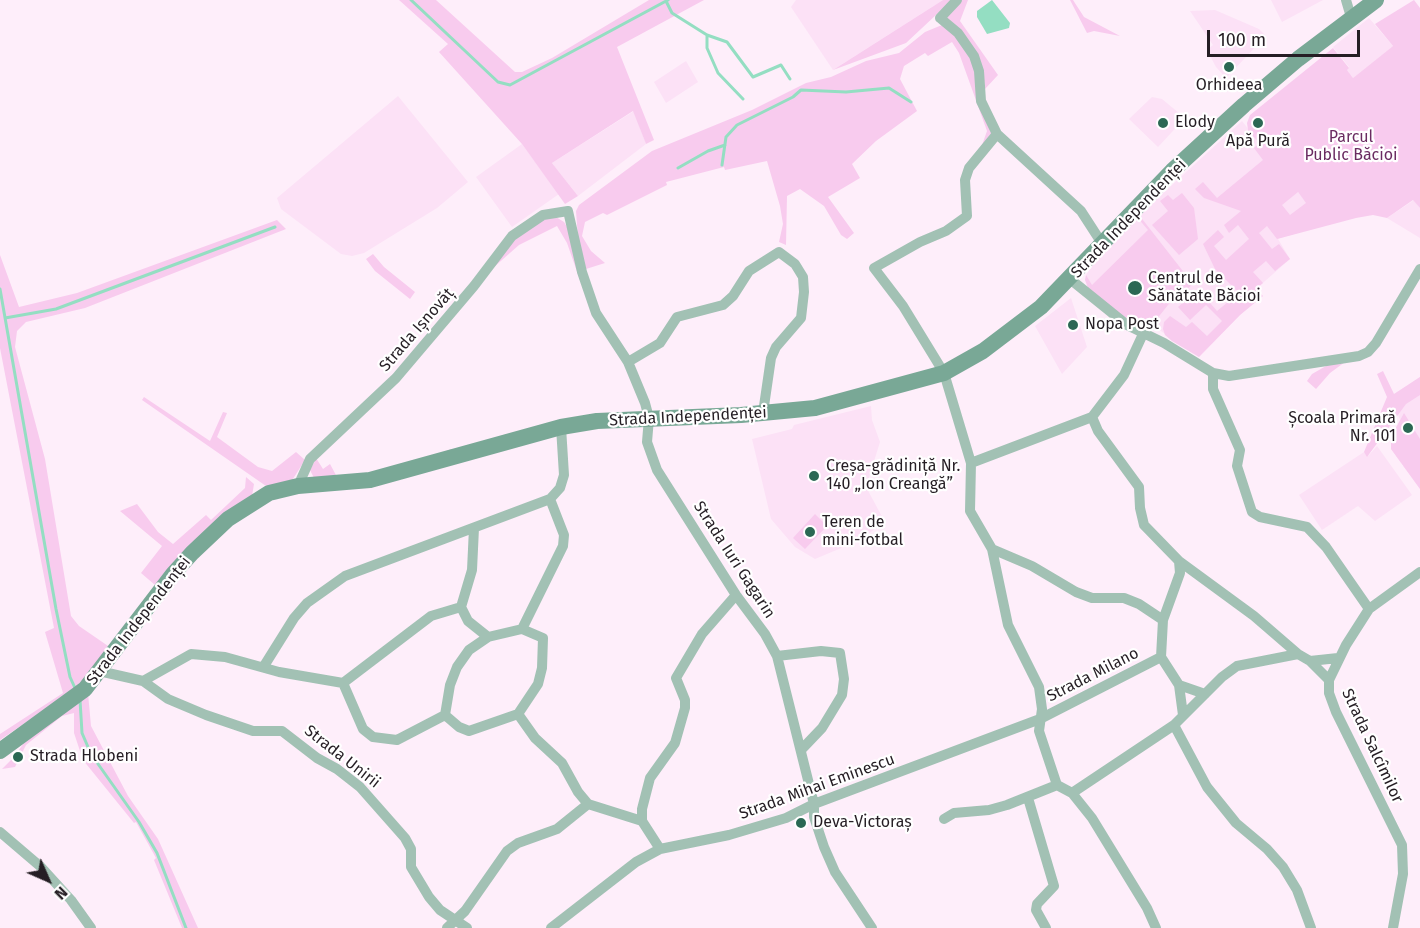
<!DOCTYPE html>
<meta charset="utf-8">
<style>
body{margin:0}
#map{position:relative;width:1420px;height:928px;overflow:hidden;background:#feeefa;font-family:"Fira Sans",sans-serif}
canvas{display:block}
.north{position:absolute;left:18px;top:850px;width:60px;height:60px;-webkit-text-stroke:4px #fff;paint-order:stroke;rotate:135deg;font-size:16px;font-weight:700;line-height:24px;text-align:center;color:#251e24}
.north::after{content:'';display:block;margin:auto;width:21px;height:27px;background:#251e24;clip-path:polygon(50% 0,100% 100%,50% 72%,0 100%)}
.scale{position:absolute;left:1207px;top:30px;width:153px;height:27px;box-sizing:border-box;border:3px solid #251e24;border-top:0;padding-left:8px;font-size:18px;line-height:21px;white-space:nowrap;color:#251e24;-webkit-text-stroke:4px #fff;paint-order:stroke}
</style>
<div id="map">
<canvas width="1420" height="928"></canvas>
<div class="north">N</div>
<div class="scale">100 m</div>
</div>
<script>
const g = document.querySelector('canvas').getContext('2d');
g.lineJoin = 'round';
function fill(path, color) {
  g.fillStyle = color;
  g.fill(path, 'evenodd');
}
function toPath(rows) {
  const path = new Path2D();
  for (const r of rows) {
    path.moveTo(r[0], r[1]);
    for (let i = 2; i < r.length; i += 2) path.lineTo(r[i], r[i + 1]);
  }
  return path;
}
function stroke(path, color, width, dash) {
  g.strokeStyle = color;
  g.lineWidth = width;
  g.lineCap = dash ? 'butt' : 'round';
  g.setLineDash(dash || []);
  g.stroke(path);
}
function drawText(font, color, halo, rows, align = 'center') {
  g.font = font + ' "Fira Sans",sans-serif';
  g.lineWidth = 4.5;
  g.setLineDash([]);
  g.textBaseline = 'middle';
  g.strokeStyle = halo;
  g.fillStyle = color;
  for (const [text, x, y, turn = 0] of rows) {
    g.save();
    g.translate(x, y);
    g.rotate((+turn || 0) * Math.PI / 180);
    g.textAlign = isNaN(turn) ? turn : align;
    if (halo) g.strokeText(text, 0, 0);
    g.fillText(text, 0, 0);
    g.restore();
  }
}
fill(toPath([
 [796,0,943,0,833,70,791,7],
 [1271,0,1323,0,1282,22],
 [1215,10,1259,29,1266,36,1226,78,1216,67,1207,50,1213,45,1190,11],
 [1369,18,1393,46,1353,78,1347,70,1349,67,1333,47],
 [686,61,698,82,666,103,654,82],
 [398,96,468,182,437,208,364,253,352,256,341,254,281,209,277,198],
 [1152,97,1162,99,1185,118,1158,147,1129,119],
 [634,111,646,144,578,196,552,163],
 [1242,121,1324,225,1278,239,1290,259,1256,289,1263,296,1240,315,1199,357,1152,325,1146,328,1085,280,1086,275,1099,256,1137,217],
 [522,144,559,194,512,227,476,177],
 [1414,200,1420,208,1420,238,1387,218],
 [1071,298,1087,347,1062,374,1035,326],
 [1420,377,1420,489,1391,449,1391,437,1400,420,1391,396],
 [871,406,872,420,880,442,866,487,885,522,858,541,815,559,795,547,771,519,752,439,792,429,794,425],
 [1377,446,1412,495,1375,521,1358,506,1322,530,1299,495,1364,452,1368,456]
]), '#fce1f6');
fill(toPath([
 [399,0,436,0,515,72,522,72,552,58,649,0,704,0,617,47,654,140,646,144,633,111,552,163,578,196,565,204,522,144,439,52,448,44],
 [943,0,952,0,906,43,833,70],
 [960,0,968,0,960,21,998,75,985,89,983,71,946,17],
 [1070,0,1073,0,1084,17,1120,36,1094,31,1087,33],
 [1414,0,1420,8,1420,208,1413,200,1387,218,1373,215,1356,218,1277,239,1267,226,1259,233,1272,249,1279,244,1290,259,1275,271,1266,261,1253,272,1263,283,1256,289,1263,296,1240,315,1199,357,1172,341,1165,335,1163,329,1164,322,1170,316,1186,327,1192,322,1207,336,1222,321,1206,305,1190,320,1178,307,1198,289,1217,311,1239,293,1215,269,1203,244,1218,230,1224,237,1214,246,1226,260,1249,239,1238,225,1229,233,1224,225,1241,211,1204,198,1195,189,1203,182,1217,198,1263,160,1254,148,1259,143,1248,130,1247,123,1250,115,1333,48,1349,68,1347,70,1353,78,1393,46,1375,24],
 [1298,192,1306,203,1290,215,1282,205],
 [942,25,957,36,971,57,992,133,981,148,987,131,959,53,952,42,928,56,925,53,904,66,900,79,917,111,876,141,852,164,860,178,828,197,854,233,847,239,841,235,824,206,800,189,787,196,786,245,779,242,783,224,780,206,767,161,725,170,724,167,666,182,667,185,607,215,603,213,585,222,582,236,591,251,605,263,586,269,578,238,576,211,579,205,652,151,752,110,806,83,831,77,866,61,899,53,925,32],
 [1182,193,1194,208,1198,239,1179,255,1152,225,1168,211,1160,201,1168,195,1173,200],
 [1139,215,1193,284,1178,297,1176,295,1152,325,1143,328,1121,315,1088,288,1085,280,1086,275,1092,285,1148,230,1137,217],
 [548,217,556,217,564,222,569,230,581,283,567,243,557,226,519,245,485,275,509,242],
 [277,220,286,229,85,308,26,322,17,331,15,347,45,459,71,616,79,626,111,648,83,683,0,740,0,734,63,693,45,632,54,628,0,348,0,255,19,307,77,293],
 [373,254,384,267,415,292,410,299,375,271,366,259],
 [1333,362,1345,362,1330,373,1316,389,1307,381,1312,374],
 [1383,371,1394,394,1420,377,1420,395,1406,404,1367,457,1364,452,1387,397,1377,374],
 [144,397,210,441,223,412,227,413,217,437,258,467,272,471,296,452,305,460,291,482,266,486,142,400],
 [1404,413,1420,439,1420,489,1391,449,1391,437],
 [451,449,451,454,365,476,315,480,310,470,316,458,323,469,330,464,337,477,369,473,431,457],
 [246,477,254,484,252,496,155,585,141,573,162,546,120,511,137,504,158,532,173,544,206,515,211,520,245,488],
 [815,514,827,526,805,549,793,538],
 [88,693,91,726,128,796,158,839,198,928,182,928,154,860,156,858,136,822,134,823,83,760,74,733,74,713,62,716,26,745,15,767,2,769,13,758,29,736]
]), '#f8cbee');
fill(toPath([
 [992,0,1010,23,1009,28,987,34,977,17,977,11]
]), '#94dec2');
stroke(toPath([
 [411,0,498,82,510,85,668,0],
 [666,1,672,13,707,35,727,42,753,77,781,65,790,79],
 [707,35,707,48,718,73,743,99],
 [722,165,726,137,737,125,793,97,801,90,846,92,889,88,911,102],
 [678,168,708,151,725,145],
 [0,289,56,609,70,677,75,688],
 [5,318,56,309,275,227],
 [80,700,82,733,91,754,139,822,157,853,186,928]
]), '#94dec2', 3);
stroke(toPath([
 [957,0,940,18,958,33,974,56,979,71,981,101,997,134,969,168,965,180,967,216,946,231,920,242,874,268,903,306,944,373,971,463,970,511,992,549,1008,625,1039,687,1042,709,1039,731,1057,785,1072,793,1092,818,1147,908,1156,928],
 [1346,0,1351,17],
 [997,134,1081,211,1103,245],
 [1070,279,1127,325,1164,343,1213,373,1229,376,1359,356,1368,352,1376,343,1420,269],
 [1143,334,1124,375,1092,417,1098,431,1139,487,1140,508,1144,525,1179,561,1180,573,1163,620,1161,657,1179,685,1183,715],
 [628,362,660,343,677,317,723,305,733,296,749,271,779,252,795,264,803,277,804,292,801,318,776,347,771,358,763,413],
 [1213,373,1213,389,1240,450,1237,466,1252,512,1260,517,1307,527,1326,547,1369,609],
 [971,463,1092,417],
 [298,486,310,459,396,378,474,286,512,236,543,215,568,211,582,272,596,313,628,362,645,403,649,418,647,442,657,470,736,595,765,634,777,656,814,804,814,817,824,847,835,872,872,928],
 [474,528,472,570,461,607,468,621,488,637],
 [992,549,1032,566,1076,592,1092,598,1124,598,1139,604,1163,620],
 [1179,561,1254,616,1298,654],
 [522,629,563,546,564,535,550,499,560,488,564,475,561,427],
 [777,656,821,651,840,653,844,679,842,695,822,728,801,750],
 [1310,661,1338,658],
 [264,666,294,618,307,603,345,576,550,499],
 [99,671,143,681,191,654,225,657,279,672,343,683],
 [143,681,168,699,206,715,253,731,282,731,317,758,337,769,360,787,405,838,411,849,411,867,429,897,440,910,467,928],
 [343,683,363,729,373,737,397,740,445,715],
 [343,683,431,616,461,607],
 [1179,685,1205,694],
 [518,714,535,738,562,763,578,792,588,804,642,821],
 [445,715,450,685,457,667,469,650,488,637,522,629,543,638,542,668,538,684,518,714],
 [445,715,459,727,469,731,518,714],
 [1174,725,1207,787,1236,823,1267,849,1283,867,1297,890,1311,928],
 [1072,793,1174,725,1222,677,1237,666,1298,654,1310,661,1329,680],
 [1028,798,1054,886,1037,904,1036,910,1046,928],
 [944,819,954,813,989,810,1007,805,1057,785],
 [642,821,642,809,650,778,675,743,685,708,685,700,676,678,702,634,736,595],
 [642,821,660,849],
 [0,832,41,867,71,900,91,928],
 [447,928,465,911,507,851,518,843,557,829,588,804],
 [551,928,636,862,660,849,729,835,786,818,814,804,1040,719,1161,657],
 [1393,928,1403,874,1402,845,1336,712,1329,693,1329,680,1346,645,1369,609,1420,572]
]), '#a2c1b4', 10);
stroke(toPath([
 [0,751,85,689,173,574,192,553,228,519,269,493,298,486,370,480,561,427,597,421,741,415,815,408,944,373,983,351,1041,307,1172,171,1244,105,1298,59,1376,0]
]), '#79a896', 16);
for (const [x, y, r, color] of [
 [1229,67,6,"#2b6854"],
 [1163,123,6,"#2b6854"],
 [1258,123,6,"#2b6854"],
 [1135,288,8,"#2b6854"],
 [1073,325,6,"#2b6854"],
 [1408,428,6,"#2b6854"],
 [814,476,6,"#2b6854"],
 [810,532,6,"#2b6854"],
 [18,757,6,"#2b6854"],
 [801,823,6,"#2b6854"]
]) {
  const dot = new Path2D();
  dot.arc(x, y, r, 0, 2 * Math.PI);
  g.fillStyle = color;
  g.fill(dot);
  stroke(dot, '#fff', 2);
}
drawText('16px', '#251e24', '#fff', [
 ["Orhideea",1229,86,"center"],
 ["Elody",1175,123],
 ["Apă Pură",1258,142,"center"],
 ["Centrul de",1148,279],
 ["Sănătate Băcioi",1148,297],
 ["Nopa Post",1085,325],
 ["Școala Primară",1396,419,"right"],
 ["Nr. 101",1396,437,"right"],
 ["Creșa-grădiniță Nr.",826,467],
 ["140 „Ion Creangă”",826,485],
 ["Teren de",822,523],
 ["mini-fotbal",822,541],
 ["Strada Hlobeni",30,757],
 ["Deva-Victoraș",813,823]
], 'left');
drawText('16px', '#6a2b61', '#fff', [
 ["Parcul",1351,138],
 ["Public Băcioi",1351,156]
]);
drawText('16px', '#251e24', '#fff', [
 ["Strada Independenței",1129,219,-46],
 ["Strada Ișnovăț",417,330,-49],
 ["Strada Independenței",688,417,-3],
 ["Strada Iuri Gagarin",734,560,57],
 ["Strada Independenței",139,621,-52],
 ["Strada Milano",1093,675,-27],
 ["Strada Salcîmilor",1372,746,65],
 ["Strada Unirii",342,757,38],
 ["Strada Mihai Eminescu",817,787,-20]
]);
</script>
